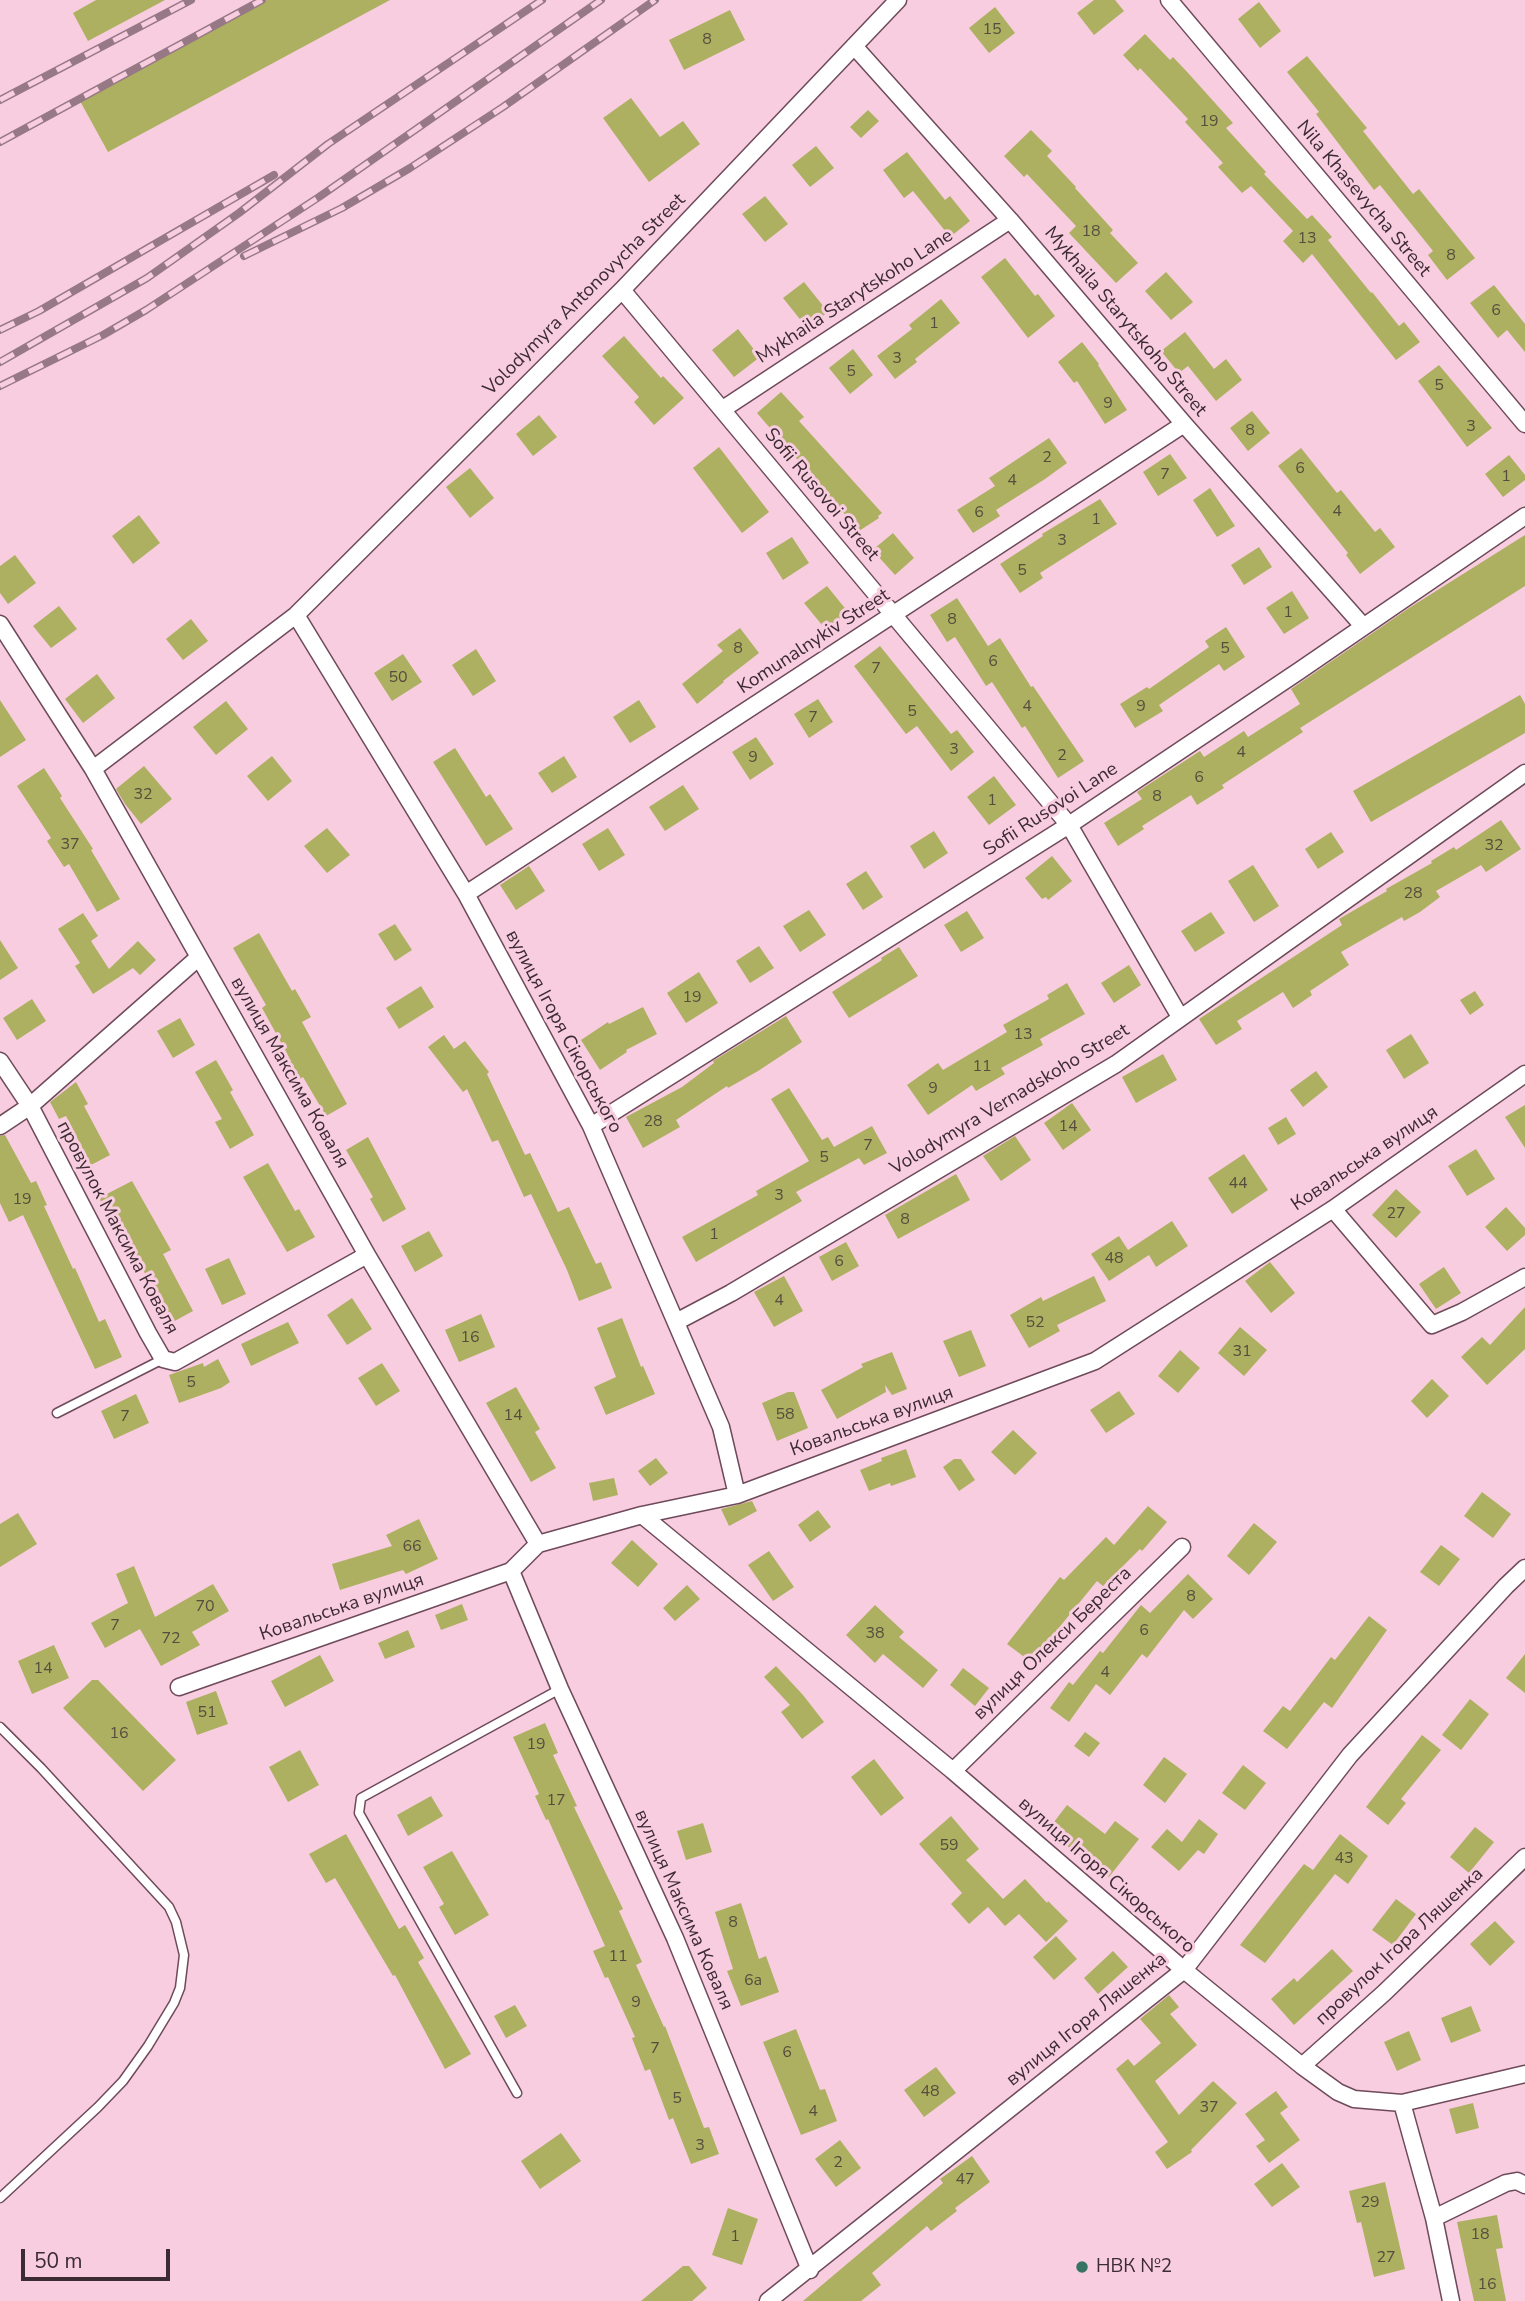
<!DOCTYPE html>
<meta charset="utf-8">
<style>
body{margin:0}
#map{position:relative;width:1525px;height:2301px;overflow:hidden;background:#f8cddf;font-family:"Nunito Sans",sans-serif}
canvas{display:block}
.scale{position:absolute;left:21px;top:2249px;width:149px;height:32px;box-sizing:border-box;border:4px solid #3c2b33;border-top:0;padding-left:9px;font-size:21px;line-height:24px;white-space:nowrap;color:#3c2b33;-webkit-text-stroke:5px #f8cddf;paint-order:stroke}
</style>
<div id="map">
<canvas width="1525" height="2301"></canvas>
<div class="scale">50 m</div>
</div>
<script>
const g = document.querySelector('canvas').getContext('2d');
g.lineJoin = 'round';
function fill(path, color) {
  g.fillStyle = color;
  g.fill(path, 'evenodd');
}
function toPath(rows) {
  const path = new Path2D();
  for (const r of rows) {
    path.moveTo(r[0], r[1]);
    for (let i = 2; i < r.length; i += 2) path.lineTo(r[i], r[i + 1]);
  }
  return path;
}
function stroke(path, color, width, dash) {
  g.strokeStyle = color;
  g.lineWidth = width;
  g.lineCap = dash ? 'butt' : 'round';
  g.setLineDash(dash || []);
  g.stroke(path);
}
function drawText(font, color, halo, rows, align = 'center') {
  g.font = font + ' "Nunito Sans",sans-serif';
  g.lineWidth = 6;
  g.setLineDash([]);
  g.textBaseline = 'middle';
  g.strokeStyle = halo;
  g.fillStyle = color;
  for (const [text, x, y, turn = 0] of rows) {
    g.save();
    g.translate(x, y);
    g.rotate((+turn || 0) * Math.PI / 180);
    g.textAlign = isNaN(turn) ? turn : align;
    if (halo) g.strokeText(text, 0, 0);
    g.fillText(text, 0, 0);
    g.restore();
  }
}
fill(toPath([
 [96,0,165,0,88,41,73,13],
 [267,0,390,0,108,152,80,101],
 [1094,0,1115,0,1124,11,1094,35,1077,13],
 [1259,2,1281,31,1260,48,1238,19],
 [995,7,1015,33,989,53,969,28],
 [730,10,745,40,684,70,669,40],
 [1145,34,1170,60,1173,57,1189,74,1233,123,1226,128,1266,172,1264,174,1307,219,1312,215,1332,237,1328,240,1371,293,1372,292,1399,326,1404,322,1420,342,1396,360,1312,254,1303,263,1283,241,1293,231,1251,186,1242,193,1218,167,1223,163,1185,122,1188,119,1140,68,1138,71,1123,55],
 [1307,56,1367,128,1363,131,1413,194,1419,189,1475,258,1447,280,1428,255,1433,251,1380,185,1374,190,1316,114,1319,112,1287,72],
 [631,98,660,137,683,121,700,144,649,182,603,118],
 [868,110,879,121,861,138,850,127],
 [1031,130,1052,151,1047,156,1076,187,1075,188,1113,230,1110,233,1138,263,1116,283,1069,233,1076,226,1027,174,1024,177,1004,156],
 [816,146,834,168,810,187,792,165],
 [907,152,945,200,950,196,970,221,950,237,913,191,904,198,883,170],
 [765,196,788,224,765,242,742,214],
 [1005,258,1035,296,1038,294,1055,316,1028,338,981,277],
 [1166,272,1193,302,1171,320,1145,291],
 [804,282,828,312,807,328,783,298],
 [1494,285,1525,324,1525,352,1507,330,1498,338,1470,303],
 [941,299,960,323,915,359,917,362,895,379,877,356,912,329,909,325],
 [738,329,760,357,734,377,712,350],
 [1185,332,1214,369,1226,359,1242,380,1216,401,1188,366,1179,373,1161,351],
 [624,336,661,378,663,376,684,398,654,425,634,402,639,397,602,356],
 [1082,342,1099,364,1098,365,1127,410,1105,424,1077,381,1074,383,1058,362],
 [853,349,873,375,850,394,829,368],
 [1439,365,1492,428,1467,447,1418,381],
 [781,392,804,417,799,421,882,513,878,516,879,518,859,531,757,413],
 [1252,411,1270,433,1248,451,1230,428],
 [539,415,557,437,533,456,516,434],
 [1049,438,1067,463,1045,479,996,510,1000,516,973,533,957,510,995,486,989,478],
 [719,447,769,512,742,533,693,468],
 [1301,448,1337,493,1341,490,1375,532,1380,528,1395,547,1360,574,1346,555,1348,553,1278,466],
 [1170,454,1187,478,1158,496,1143,472],
 [1509,455,1525,475,1525,480,1503,497,1485,474],
 [470,468,494,498,470,518,446,487],
 [1210,488,1235,526,1217,537,1193,500],
 [1100,499,1117,524,1040,573,1043,578,1020,593,1000,564,1043,536,1042,534],
 [139,515,160,543,133,564,112,536],
 [893,533,914,558,895,575,877,555,879,553,875,548],
 [1525,535,1525,586,1300,728,1303,732,1222,785,1224,788,1197,805,1191,795,1142,826,1144,829,1118,846,1104,823,1142,799,1137,792,1200,751,1204,757,1244,731,1248,737,1300,704,1291,689,1409,608],
 [792,537,809,563,783,580,766,553],
 [1259,547,1272,567,1244,585,1231,565],
 [15,555,36,583,8,604,0,593,0,566],
 [827,586,848,612,826,630,804,603],
 [1292,591,1309,618,1284,634,1266,608],
 [957,598,988,646,1000,638,1031,687,1033,686,1084,761,1058,778,1025,726,1022,728,992,682,986,686,955,637,947,642,930,615],
 [59,606,77,629,51,648,33,626],
 [191,619,208,641,183,660,166,639],
 [1226,627,1245,657,1224,671,1219,664,1159,705,1163,711,1135,728,1120,704,1147,687,1149,689,1209,647,1205,641],
 [740,628,759,653,723,681,724,682,697,704,682,684,723,651,717,645],
 [880,646,951,734,957,730,974,752,951,771,917,726,906,734,854,666],
 [476,649,496,681,473,696,452,665],
 [403,654,422,682,392,701,374,673],
 [97,674,115,698,83,723,65,699],
 [1520,695,1525,704,1525,733,1371,822,1353,791],
 [818,699,833,722,809,738,794,714],
 [0,700,26,740,0,757],
 [639,700,656,727,630,743,613,717],
 [226,701,248,729,216,755,193,727],
 [756,737,774,764,750,780,732,752],
 [455,748,486,797,490,794,513,829,486,846,433,762],
 [272,756,292,781,268,801,247,776],
 [564,756,577,777,552,793,538,773],
 [144,766,172,799,141,824,125,804,116,789],
 [44,768,62,796,60,798,93,849,91,850,120,899,97,912,69,864,64,867,47,841,51,838,17,786],
 [994,776,1016,805,989,825,967,797],
 [683,785,699,809,665,831,649,807],
 [1501,820,1521,849,1486,872,1481,865,1436,891,1440,897,1420,912,1404,921,1402,917,1341,952,1349,965,1310,991,1312,995,1293,1008,1283,992,1237,1021,1242,1029,1216,1045,1199,1019,1342,925,1339,919,1387,891,1386,889,1432,863,1431,861,1454,847,1456,850],
 [327,828,350,855,327,873,304,846],
 [608,828,625,855,599,871,582,844],
 [934,831,948,853,924,869,910,846],
 [1331,832,1344,852,1318,869,1305,849],
 [1052,856,1072,881,1048,900,1046,897,1042,899,1025,878],
 [1253,865,1279,906,1254,922,1228,881],
 [529,866,545,891,516,910,500,885],
 [866,871,883,897,863,910,846,884],
 [809,910,826,935,800,952,783,926],
 [967,911,984,938,961,952,944,925],
 [1211,912,1225,933,1195,952,1181,931],
 [83,913,98,936,91,941,109,969,138,941,156,960,140,975,133,968,93,994,75,966,80,963,58,929],
 [395,924,412,950,395,961,378,934],
 [259,933,292,991,295,989,311,1017,302,1022,347,1104,326,1116,303,1077,298,1080,287,1059,289,1057,262,1008,266,1005,233,948],
 [0,940,18,968,0,980],
 [759,946,774,968,750,983,736,961],
 [899,947,918,976,849,1018,832,992,882,960,881,958],
 [1129,965,1141,985,1114,1003,1101,983],
 [699,972,718,1003,686,1023,667,993],
 [1067,983,1085,1014,1040,1039,1043,1045,1001,1068,1005,1074,976,1091,972,1085,928,1115,907,1085,938,1063,943,1070,1007,1032,1003,1025,1049,999,1047,995],
 [421,986,434,1007,399,1029,386,1008],
 [1475,991,1484,1005,1470,1015,1460,1000],
 [32,999,46,1021,17,1040,3,1018],
 [643,1007,657,1034,626,1050,627,1052,600,1070,581,1040,608,1022,609,1024],
 [786,1016,802,1042,758,1071,728,1088,727,1086,676,1120,680,1127,643,1148,626,1117,682,1087,714,1063,713,1061],
 [180,1018,195,1045,173,1058,157,1031],
 [1411,1034,1429,1063,1404,1079,1386,1050],
 [444,1035,454,1049,465,1041,489,1072,487,1074,525,1155,530,1153,558,1212,569,1207,596,1264,601,1262,612,1288,579,1301,567,1270,531,1194,524,1197,498,1140,492,1142,467,1089,463,1092,428,1047],
 [1163,1054,1177,1080,1136,1103,1122,1077],
 [216,1060,233,1090,230,1092,254,1135,230,1149,215,1122,222,1119,195,1072],
 [1316,1071,1328,1087,1303,1107,1290,1090],
 [76,1082,88,1104,84,1106,110,1155,91,1165,66,1116,59,1119,50,1102],
 [789,1088,822,1140,828,1137,834,1147,872,1126,887,1153,864,1165,859,1158,796,1192,802,1201,696,1262,682,1237,758,1195,756,1191,809,1161,771,1099],
 [1072,1103,1091,1130,1063,1150,1044,1123],
 [1525,1105,1525,1148,1505,1117],
 [1286,1117,1296,1134,1278,1145,1268,1128],
 [5,1135,31,1183,36,1181,47,1205,44,1206,73,1269,75,1268,99,1322,105,1319,122,1357,95,1369,23,1215,9,1222,0,1203,0,1136],
 [1015,1136,1031,1160,1001,1181,983,1156],
 [368,1137,406,1209,383,1222,370,1199,373,1197,346,1150],
 [1476,1149,1495,1179,1467,1196,1448,1166],
 [1244,1154,1268,1190,1232,1214,1208,1178],
 [268,1163,295,1211,299,1209,315,1237,287,1252,243,1177],
 [956,1174,970,1200,898,1239,885,1215],
 [132,1181,171,1250,163,1254,193,1311,171,1323,141,1266,138,1268,99,1198],
 [1396,1189,1421,1212,1396,1238,1372,1215],
 [1506,1207,1525,1228,1525,1235,1507,1251,1485,1227],
 [1172,1221,1188,1246,1156,1267,1149,1255,1109,1281,1091,1254,1119,1236,1128,1250],
 [429,1231,443,1256,415,1272,401,1246],
 [846,1242,859,1266,832,1281,819,1257],
 [229,1258,246,1294,222,1305,205,1269],
 [1270,1262,1295,1293,1271,1313,1245,1281],
 [1444,1267,1461,1293,1436,1309,1419,1284],
 [784,1276,803,1311,774,1327,754,1292],
 [1094,1276,1106,1301,1057,1325,1060,1331,1029,1348,1010,1315,1041,1297,1043,1301],
 [352,1298,372,1329,347,1345,327,1315],
 [1525,1307,1525,1349,1487,1385,1461,1357,1482,1337,1490,1345],
 [481,1314,495,1347,459,1362,445,1330],
 [622,1318,641,1367,643,1366,655,1394,606,1415,594,1387,616,1377,597,1328],
 [288,1322,299,1343,251,1366,241,1344],
 [1240,1327,1267,1350,1244,1376,1218,1353],
 [971,1330,986,1366,959,1377,943,1341],
 [1180,1350,1200,1368,1178,1393,1158,1376],
 [892,1352,907,1389,892,1395,885,1385,886,1392,837,1419,821,1390,863,1367,861,1364],
 [218,1359,230,1382,221,1388,179,1403,169,1375,203,1363,204,1367],
 [382,1363,400,1391,376,1406,358,1378],
 [1432,1379,1449,1396,1427,1418,1411,1401],
 [516,1387,540,1429,535,1432,556,1468,531,1482,486,1403],
 [1119,1391,1135,1414,1106,1433,1090,1410],
 [788,1392,794,1392,808,1428,777,1441,762,1403],
 [136,1394,149,1423,114,1439,101,1411],
 [1013,1430,1037,1453,1015,1475,991,1452],
 [906,1449,916,1477,891,1486,890,1483,869,1491,860,1470,882,1461,881,1458],
 [656,1458,668,1473,650,1486,638,1471],
 [954,1459,961,1459,975,1480,959,1491,943,1467],
 [614,1478,618,1495,593,1501,589,1483],
 [1482,1492,1511,1514,1493,1538,1464,1516],
 [752,1501,757,1511,729,1526,721,1509],
 [1148,1506,1167,1522,1142,1551,1140,1549,1103,1586,1097,1581,1031,1662,1007,1644,1060,1577,1064,1580,1106,1537,1114,1545],
 [818,1510,831,1527,810,1542,798,1525],
 [18,1513,37,1544,0,1567,0,1524],
 [419,1519,438,1559,406,1574,403,1570,340,1590,332,1564,392,1546,386,1535],
 [1254,1523,1277,1542,1249,1575,1227,1556],
 [632,1540,658,1564,638,1587,611,1563],
 [1441,1545,1460,1559,1439,1586,1420,1572],
 [769,1551,794,1587,773,1601,748,1565],
 [134,1566,155,1617,213,1584,229,1611,192,1632,200,1645,161,1666,140,1629,105,1648,91,1623,128,1603,116,1574],
 [1188,1574,1213,1599,1193,1619,1184,1610,1147,1658,1142,1654,1110,1695,1096,1684,1069,1722,1050,1708,1069,1682,1073,1685,1100,1651,1103,1653,1141,1605,1150,1613],
 [687,1585,700,1599,675,1621,663,1608],
 [462,1604,468,1620,441,1630,435,1615],
 [875,1605,904,1632,899,1637,938,1670,923,1688,883,1654,875,1663,846,1635],
 [1369,1616,1387,1630,1332,1708,1324,1702,1287,1749,1263,1731,1283,1706,1290,1711,1331,1657,1335,1660],
 [408,1630,415,1647,385,1659,378,1643],
 [54,1645,69,1678,32,1694,18,1661],
 [1525,1654,1525,1693,1506,1678],
 [320,1655,334,1681,285,1707,271,1681],
 [776,1666,803,1695,824,1722,802,1739,781,1712,790,1705,764,1677],
 [963,1668,989,1688,975,1706,950,1685],
 [92,1680,98,1680,176,1760,143,1791,63,1708],
 [216,1691,228,1724,197,1735,186,1702],
 [1470,1699,1489,1714,1461,1750,1442,1735],
 [545,1723,558,1753,553,1755,577,1806,574,1807,623,1909,619,1911,642,1962,636,1965,664,2027,665,2026,704,2128,709,2127,719,2154,691,2164,673,2118,669,2120,650,2069,645,2071,632,2038,635,2037,608,1977,605,1978,593,1951,605,1946,548,1819,546,1820,535,1796,539,1794,513,1737],
 [1085,1732,1100,1743,1089,1757,1074,1746],
 [1422,1735,1441,1750,1401,1799,1406,1803,1388,1825,1366,1807],
 [300,1750,319,1785,288,1802,269,1767],
 [1164,1757,1187,1774,1165,1803,1143,1785],
 [874,1759,904,1798,881,1816,851,1777],
 [1243,1765,1266,1783,1245,1810,1222,1793],
 [431,1796,443,1816,408,1836,397,1815],
 [1067,1805,1105,1834,1115,1821,1139,1839,1109,1877,1047,1831],
 [951,1816,979,1849,966,1860,1003,1899,1025,1879,1047,1903,1048,1901,1068,1921,1046,1942,1019,1914,1005,1926,988,1907,969,1924,951,1904,962,1893,919,1844],
 [1199,1819,1218,1834,1204,1854,1198,1850,1179,1871,1151,1847,1167,1829,1182,1842],
 [703,1823,712,1852,686,1860,677,1831],
 [1475,1827,1494,1842,1469,1873,1450,1857],
 [346,1834,399,1929,405,1925,424,1958,418,1962,471,2054,445,2069,395,1975,393,1976,335,1878,326,1883,309,1854],
 [1340,1834,1368,1856,1348,1884,1335,1874,1265,1963,1240,1945,1304,1864,1313,1870],
 [452,1851,489,1915,455,1935,439,1907,444,1904,423,1867],
 [1396,1899,1416,1914,1393,1945,1372,1930],
 [741,1903,759,1959,766,1956,779,1992,741,2006,727,1971,733,1969,715,1912],
 [1495,1921,1515,1942,1490,1966,1470,1944],
 [1056,1936,1077,1959,1054,1980,1033,1957],
 [1332,1949,1353,1971,1294,2025,1271,1999,1294,1978,1297,1982],
 [1113,1951,1128,1967,1098,1994,1084,1978],
 [1169,1995,1179,2007,1170,2014,1197,2045,1155,2081,1179,2115,1213,2081,1237,2103,1191,2150,1192,2152,1167,2169,1155,2152,1168,2142,1116,2069,1128,2059,1134,2066,1161,2043,1140,2019],
 [515,2005,527,2026,506,2038,494,2016],
 [1471,2006,1481,2031,1451,2043,1441,2018],
 [796,2029,820,2090,825,2089,837,2121,801,2135,763,2042],
 [1409,2031,1421,2060,1397,2071,1384,2042],
 [936,2067,956,2093,924,2117,904,2090],
 [1276,2091,1288,2107,1280,2113,1300,2140,1269,2163,1256,2146,1265,2140,1245,2114],
 [1473,2103,1479,2128,1456,2134,1449,2109],
 [561,2133,581,2161,540,2189,521,2161],
 [840,2140,861,2168,836,2187,815,2159],
 [972,2156,990,2182,955,2208,957,2211,931,2231,927,2226,872,2273,881,2285,861,2301,803,2301,943,2183,940,2179],
 [1282,2163,1300,2187,1272,2207,1254,2184],
 [1385,2182,1405,2269,1374,2277,1361,2222,1357,2223,1349,2191],
 [728,2208,758,2219,742,2265,712,2255],
 [1497,2215,1503,2248,1496,2249,1506,2301,1474,2301,1457,2222],
 [683,2266,689,2266,707,2288,692,2301,641,2301]
]), '#adb061');
const lane = toPath([
 [57,1413,163,1359],
 [0,1727,41,1768,169,1907,176,1922,184,1955,180,1988,174,2003,148,2046,123,2081,98,2107,0,2198],
 [517,2093,359,1813,361,1798,560,1689]
]);
const street = toPath([
 [1169,0,1525,424],
 [854,46,1010,220,1184,424,1363,626],
 [622,290,1069,825,1180,1017],
 [723,409,1010,220],
 [296,615,466,894,591,1126,721,1427,737,1495],
 [0,624,93,769,367,1255,538,1544],
 [93,769,296,615,622,290,898,0],
 [466,894,1184,424],
 [0,1061,30,1106,148,1333,163,1359,175,1362,367,1255],
 [0,1126,30,1106,199,957],
 [591,1126,1069,825,1299,671,1525,516],
 [1333,1209,1432,1325,1462,1312,1525,1277],
 [676,1322,731,1293,1116,1064,1525,773],
 [642,1515,953,1771,1184,1970,1302,2066,1338,2092,1354,2099,1402,2103,1434,2218,1451,2301],
 [511,1571,560,1689,675,1938,810,2270],
 [179,1687,511,1571,538,1544,642,1515,737,1495,1095,1361,1333,1209,1525,1074],
 [953,1771,1182,1547],
 [1302,2066,1384,1993,1525,1857],
 [1402,2103,1525,2074],
 [1434,2218,1506,2183,1517,2181,1525,2185],
 [768,2301,1184,1970,1350,1755,1506,1586,1525,1568]
]);
stroke(lane, '#6e4a5a', 11);
stroke(street, '#6e4a5a', 19);
stroke(lane, '#fff', 8);
stroke(street, '#fff', 16);
const rail = toPath([
 [0,100,191,0],
 [0,142,262,0],
 [244,256,342,208,410,168,503,107,655,0],
 [0,330,39,311,274,175],
 [0,362,147,278,239,213,328,144,542,0],
 [0,386,103,335,146,310,319,197,601,0]
]);
stroke(rail, '#977986', 8);
stroke(rail, '#f8cddf', 5, [16]);
for (const [x, y, r, color] of [
 [1082,2267,7,"#367461"]
]) {
  const dot = new Path2D();
  dot.arc(x, y, r, 0, 2 * Math.PI);
  g.fillStyle = color;
  g.fill(dot);
  stroke(dot, '#f8cddf', 2.5);
}
drawText('16px', '#584c3e', null, [
 ["15",992,30],
 ["8",707,40],
 ["19",1209,122],
 ["18",1091,232],
 ["13",1307,239],
 ["8",1451,256],
 ["6",1496,311],
 ["1",934,324],
 ["3",897,359],
 ["5",851,372],
 ["5",1439,386],
 ["9",1108,404],
 ["3",1471,427],
 ["8",1250,431],
 ["2",1047,458],
 ["6",1300,469],
 ["7",1165,475],
 ["1",1506,477],
 ["4",1012,481],
 ["4",1337,512],
 ["6",979,513],
 ["1",1096,520],
 ["3",1062,541],
 ["5",1022,571],
 ["1",1288,613],
 ["8",952,620],
 ["8",738,649],
 ["5",1225,649],
 ["6",993,662],
 ["7",876,669],
 ["50",398,678],
 ["4",1027,707],
 ["9",1141,707],
 ["5",912,712],
 ["7",813,718],
 ["3",954,750],
 ["4",1241,753],
 ["2",1062,756],
 ["9",753,758],
 ["6",1199,778],
 ["32",143,795],
 ["8",1157,797],
 ["1",992,801],
 ["37",70,845],
 ["32",1494,846],
 ["28",1413,894],
 ["19",692,998],
 ["13",1023,1035],
 ["11",982,1067],
 ["9",933,1089],
 ["28",653,1122],
 ["14",1068,1127],
 ["7",868,1146],
 ["5",824,1158],
 ["44",1238,1184],
 ["3",779,1196],
 ["19",22,1200],
 ["27",1396,1214],
 ["8",905,1220],
 ["1",714,1235],
 ["48",1114,1259],
 ["6",839,1262],
 ["4",779,1301],
 ["52",1035,1323],
 ["16",470,1338],
 ["31",1242,1352],
 ["5",191,1383],
 ["58",785,1415],
 ["14",513,1416],
 ["7",125,1417],
 ["66",412,1547],
 ["8",1191,1597],
 ["70",205,1607],
 ["7",115,1626],
 ["6",1144,1631],
 ["38",875,1634],
 ["72",171,1639],
 ["14",43,1669],
 ["4",1105,1673],
 ["51",207,1713],
 ["16",119,1734],
 ["19",536,1745],
 ["17",556,1801],
 ["59",949,1846],
 ["43",1344,1859],
 ["8",733,1923],
 ["11",618,1957],
 ["6а",753,1981],
 ["9",636,2003],
 ["7",655,2049],
 ["6",787,2053],
 ["48",930,2092],
 ["5",677,2099],
 ["37",1209,2108],
 ["4",813,2112],
 ["3",700,2146],
 ["2",838,2163],
 ["47",965,2180],
 ["29",1370,2203],
 ["18",1480,2235],
 ["1",735,2237],
 ["27",1386,2258],
 ["16",1487,2285]
]);
drawText('19px', '#3c2b33', '#f8cddf', [
 ["Nila Khasevycha Street",1363,199,50],
 ["Volodymyra Antonovycha Street",585,295,-45],
 ["Mykhaila Starytskoho Lane",855,297,-33],
 ["Mykhaila Starytskoho Street",1125,322,50],
 ["Sofii Rusovoi Street",821,495,50],
 ["Komunalnykiv Street",814,642,-33],
 ["Sofii Rusovoi Lane",1051,810,-33],
 ["вулиця Ігоря Сікорського",563,1032,62],
 ["вулиця Максима Коваля",289,1073,60],
 ["Volodymyra Vernadskoho Street",1010,1100,-31],
 ["Ковальська вулиця",1365,1159,-34],
 ["провулок Максима Коваля",117,1228,62],
 ["Ковальська вулиця",872,1422,-20],
 ["Ковальська вулиця",342,1608,-19],
 ["вулиця Олекси Береста",1053,1644,-44],
 ["вулиця Ігоря Сікорського",1106,1876,41],
 ["вулиця Максима Коваля",683,1910,66],
 ["провулок Ігора Ляшенка",1400,1947,-43],
 ["вулиця Ігоря Ляшенка",1087,2020,-39]
]);
drawText('19px', '#3c2b33', '#f8cddf', [
 ["НВК №2",1096,2267]
], 'left');
</script>
